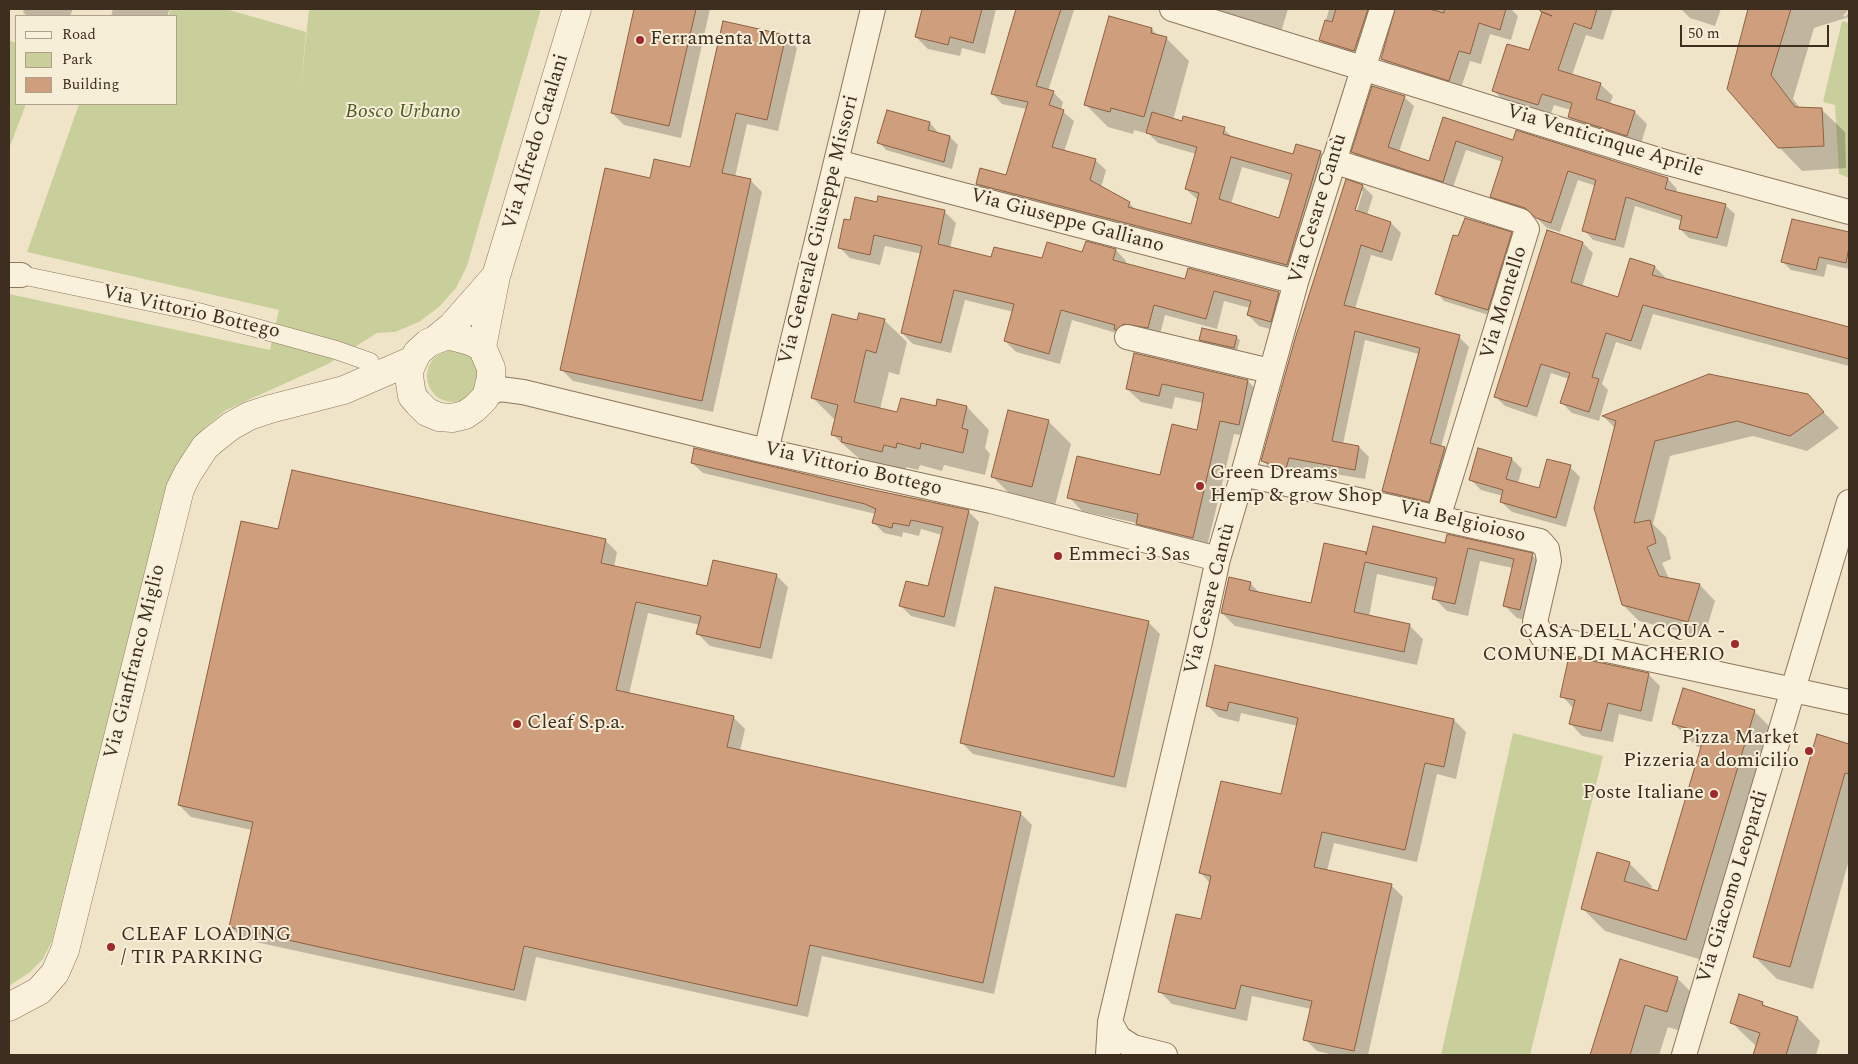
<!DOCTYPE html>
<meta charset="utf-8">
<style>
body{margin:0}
#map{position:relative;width:1858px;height:1064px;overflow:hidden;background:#f0e4c8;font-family:Spectral,serif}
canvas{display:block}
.frame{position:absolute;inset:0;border:10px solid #3d2e20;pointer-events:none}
.legend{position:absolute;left:15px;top:15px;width:162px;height:90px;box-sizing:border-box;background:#f7eed8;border:1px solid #ada18e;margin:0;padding:6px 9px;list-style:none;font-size:15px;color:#3d2e20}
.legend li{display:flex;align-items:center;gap:10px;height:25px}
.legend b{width:25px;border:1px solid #ada18e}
.scale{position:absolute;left:1680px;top:25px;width:149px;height:22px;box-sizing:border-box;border:2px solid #3d2e20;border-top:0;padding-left:6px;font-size:15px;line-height:18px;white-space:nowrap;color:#3d2e20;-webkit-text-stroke:4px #f7eed8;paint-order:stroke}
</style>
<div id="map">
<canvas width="1858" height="1064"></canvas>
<div class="frame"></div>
<ul class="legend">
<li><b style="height:6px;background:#faf1dc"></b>Road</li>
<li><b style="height:14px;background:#c9cf9b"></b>Park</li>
<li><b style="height:14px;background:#cf9f7d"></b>Building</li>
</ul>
<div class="scale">50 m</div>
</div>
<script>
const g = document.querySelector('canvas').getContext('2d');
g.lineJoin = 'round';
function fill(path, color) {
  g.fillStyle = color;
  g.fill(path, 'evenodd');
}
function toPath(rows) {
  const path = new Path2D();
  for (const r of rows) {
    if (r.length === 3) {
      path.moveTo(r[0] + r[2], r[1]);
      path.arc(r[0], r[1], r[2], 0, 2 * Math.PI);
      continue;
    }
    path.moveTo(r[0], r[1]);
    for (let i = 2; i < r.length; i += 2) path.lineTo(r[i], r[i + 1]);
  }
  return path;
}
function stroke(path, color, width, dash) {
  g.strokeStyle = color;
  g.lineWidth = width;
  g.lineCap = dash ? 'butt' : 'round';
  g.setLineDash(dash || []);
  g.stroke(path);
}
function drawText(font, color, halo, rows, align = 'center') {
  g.font = font + ' Spectral,serif';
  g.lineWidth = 4;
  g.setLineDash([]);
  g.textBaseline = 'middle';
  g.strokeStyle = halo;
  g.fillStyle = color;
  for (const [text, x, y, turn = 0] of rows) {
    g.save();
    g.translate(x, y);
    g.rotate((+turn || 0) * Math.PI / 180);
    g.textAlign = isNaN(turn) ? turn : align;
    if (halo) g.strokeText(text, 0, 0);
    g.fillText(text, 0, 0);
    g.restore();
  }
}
fill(toPath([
 [171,9,226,9,306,32,300,94,309,9,541,9,467,266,456,288,440,306,419,322,395,332,377,333,328,364,226,410,203,429,185,453,167,485,52,941,43,959,30,972,9,986,9,294,270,350,279,310,27,252,79,104,176,104,176,16,168,16],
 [1842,21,1849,23,1849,178,1839,174,1835,105,1823,102],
 [9,40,16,43,16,104,26,104,9,149],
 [453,376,26],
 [1513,733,1603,756,1530,1055,1441,1055]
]), '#c9cf9b');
fill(toPath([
 [24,9,73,9,70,16,27,16,23,12],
 [113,9,170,9,167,16,111,16],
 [635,9,710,9,681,138,624,125,612,113],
 [923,9,996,9,985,54,962,48,960,56,928,49,916,37],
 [1018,9,1073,9,1074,10,1048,91,1053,92,1063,102,1061,110,1074,121,1064,152,1095,160,1106,170,1101,188,1129,203,1137,211,1192,225,1198,200,1186,189,1196,154,1158,143,1149,134,1134,130,1133,134,1108,127,1085,104,1152,29,1158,36,1166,38,1189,61,1173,120,1224,129,1234,139,1294,156,1321,152,1331,162,1297,275,988,194,977,184,1007,177,1027,109,1002,104,992,93],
 [1242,167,1291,181,1280,220,1231,204],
 [1199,9,1288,9,1280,35],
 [1324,9,1385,9,1365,61,1331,51,1320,40,1329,10],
 [1397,9,1511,9,1518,16,1511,40,1490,34,1481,64,1470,61,1460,91,1393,70,1382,59],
 [1555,9,1613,9,1603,40,1586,35,1572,75,1600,84,1613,96,1610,104,1635,112,1647,124,1640,147,1581,129,1569,117,1571,110,1554,105,1550,116,1506,103,1494,91,1530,52,1552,17],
 [1681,9,1721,9,1715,26,1690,18],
 [1749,9,1849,9,1843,16,1845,17,1849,12,1849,17,1814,28,1793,99,1800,108,1822,110,1845,132,1846,168,1802,171,1779,147,1728,88],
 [785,36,797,48,778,131,747,124,735,177,750,180,762,192,713,412,573,381,561,369,651,179,691,169],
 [1404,97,1414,106,1399,152,1430,162,1444,119,1514,142,1668,179,1677,189,1676,193,1725,205,1735,214,1727,247,1689,238,1680,229,1682,221,1635,206,1624,248,1593,240,1584,230,1596,186,1578,180,1560,232,1547,228,1536,217,1501,206,1492,196,1503,162,1466,150,1452,190,1362,162,1353,152],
 [930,123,937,131,937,134,950,137,958,145,952,169,886,150,879,142],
 [1346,181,1363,186,1373,196,1367,215,1391,223,1401,233,1392,261,1371,255,1355,309,1459,337,1469,347,1441,447,1445,448,1455,458,1439,511,1393,501,1383,491,1419,354,1365,340,1343,444,1359,447,1369,457,1365,479,1299,468,1296,478,1272,470,1262,460],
 [1360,191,1363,191,1355,217,1352,216],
 [878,203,945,212,956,223,950,248,992,258,1043,259,1116,250,1126,261,1126,264,1186,280,1278,293,1289,304,1281,332,1259,326,1248,315,1250,308,1224,301,1217,329,1165,315,1159,338,1120,334,1072,320,1060,364,1016,352,1005,341,1014,312,965,300,951,353,913,344,902,333,922,254,885,246,880,265,850,258,839,247,851,222],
 [1793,220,1849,233,1849,269,1827,264,1824,277,1791,270,1783,262],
 [1548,232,1583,243,1593,253,1582,287,1619,299,1655,267,1665,277,1664,280,1849,328,1849,366,1653,314,1641,350,1616,342,1602,384,1608,390,1599,421,1572,413,1562,403,1569,379,1551,373,1537,417,1505,406,1495,396],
 [1511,234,1519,241,1495,317,1444,301,1437,293,1459,238],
 [884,320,907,342,899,375,889,372,880,409,898,414,936,408,967,407,989,430,985,448,990,454,985,475,944,465,942,471,920,465,918,470,906,467,905,474,865,464,833,435,836,421,813,398,858,322],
 [1236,337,1240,340,1237,351,1204,343,1201,340],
 [1135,354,1248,381,1261,395,1252,437,1234,434,1206,551,1151,537,1137,523,1082,511,1069,497,1161,477,1198,431,1203,403,1175,397,1172,409,1141,402,1127,389],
 [1808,396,1839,428,1807,451,1753,436,1670,456,1653,524,1666,537,1671,559,1662,563,1669,579,1700,585,1715,601,1704,637,1639,621,1623,605,1615,428,1604,417],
 [1048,421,1071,444,1054,509,1016,500,993,477],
 [1512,459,1522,469,1518,483,1540,489,1570,467,1580,477,1566,527,1512,512,1501,502,1503,496,1481,490,1471,480],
 [692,463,869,490,968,511,979,522,955,627,911,616,901,606,929,588,942,535,921,529,919,536,903,532,902,537,884,533,874,523,876,514,703,473],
 [279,530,605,540,617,552,614,567,708,588,776,575,788,587,772,659,710,646,698,634,700,625,648,613,629,694,733,717,745,729,740,751,1020,813,1032,825,994,994,822,956,808,1017,536,957,526,1001,242,939,231,927,252,830,191,817,179,805],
 [1446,545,1532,555,1545,568,1533,622,1517,618,1504,605,1513,568,1480,561,1468,616,1447,611,1434,598,1436,587,1377,574,1369,617,1410,626,1423,639,1417,665,1235,626,1222,613,1250,583,1261,594,1312,605,1366,553,1367,555],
 [1148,622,1160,634,1126,788,973,754,961,742],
 [1216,666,1454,720,1466,732,1456,779,1437,774,1417,862,1334,843,1327,871,1391,885,1403,897,1368,1055,1334,1055,1317,1051,1305,1039,1311,1009,1252,996,1247,1021,1172,1004,1160,992,1202,921,1210,883,1201,873,1282,795,1298,726,1241,713,1239,722,1219,717,1207,705],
 [1648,674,1660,686,1652,722,1619,714,1613,742,1582,736,1571,724,1574,709,1562,696],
 [1754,711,1777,734,1709,962,1605,931,1582,908,1629,863,1652,886,1651,890,1659,893,1702,748,1696,746,1673,723],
 [1818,736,1849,745,1849,860,1813,989,1777,979,1754,956],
 [1621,961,1677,978,1700,1001,1690,1034,1668,1027,1659,1055,1591,1055],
 [1762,1003,1768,1009,1798,1018,1820,1041,1816,1055,1754,1055,1757,1047,1732,1023]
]), '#0003');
const building = toPath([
 [634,9,696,9,669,126,611,113,634,9],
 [922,9,982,9,973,43,950,37,948,45,915,37,922,9],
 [1016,9,1061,9,1036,86,1054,91,1049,105,1064,110,1052,147,1096,159,1090,180,1130,202,1128,207,1191,224,1199,193,1185,189,1197,147,1146,133,1152,112,1182,121,1183,116,1225,127,1223,134,1293,154,1296,144,1321,151,1287,265,976,184,980,168,1006,175,1028,102,991,94,1016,9],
 [1231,157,1292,174,1279,218,1219,199,1231,157],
 [1336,9,1368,9,1354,51,1319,40,1325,20,1332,22,1336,9],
 [1395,9,1429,9,1444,13,1444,9,1506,9,1500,30,1479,23,1470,54,1459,51,1449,81,1381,59,1395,9],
 [1540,9,1597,9,1591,29,1574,23,1558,70,1601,83,1596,99,1635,111,1627,136,1568,117,1572,103,1542,94,1538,105,1492,91,1507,44,1529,50,1542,12,1552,16,1540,11,1540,9],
 [1748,9,1791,9,1771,75,1795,107,1822,108,1824,146,1778,148,1727,89,1748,9],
 [1109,16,1152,28,1151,33,1167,37,1144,117,1111,108,1110,112,1084,105,1109,16],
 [723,21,786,35,767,120,736,113,722,173,751,179,702,401,560,370,605,168,650,178,654,159,690,167,723,21],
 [1372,86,1405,96,1388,147,1429,161,1443,117,1513,140,1516,130,1668,178,1665,189,1726,204,1717,238,1679,229,1682,216,1626,197,1615,240,1582,231,1596,180,1568,171,1551,223,1536,218,1525,208,1490,197,1503,157,1456,141,1443,182,1351,152,1372,86],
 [887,110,930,122,928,130,950,136,944,162,877,143,887,110],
 [1346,179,1363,185,1355,210,1391,222,1382,252,1361,245,1344,305,1460,335,1430,443,1445,447,1429,502,1382,491,1420,348,1355,331,1332,441,1359,446,1355,470,1289,458,1286,469,1261,461,1295,339,1346,179],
 [878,196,945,210,938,244,991,257,994,247,1042,258,1047,242,1082,252,1086,241,1116,249,1113,260,1185,279,1188,268,1279,292,1271,322,1247,315,1251,301,1214,291,1206,319,1154,305,1148,328,1124,324,1116,330,1114,329,1115,325,1061,310,1049,354,1004,341,1014,304,954,290,941,343,901,333,922,246,874,235,870,255,838,248,844,219,850,220,855,197,877,202,878,196],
 [1465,218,1512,232,1488,310,1435,294,1453,235,1458,236,1465,218],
 [1792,219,1849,232,1849,247,1846,263,1819,257,1816,270,1781,262,1792,219],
 [1547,230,1583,242,1571,282,1618,297,1630,258,1655,266,1652,275,1849,327,1849,359,1643,305,1631,341,1606,333,1592,377,1599,379,1589,412,1560,403,1570,373,1541,364,1527,407,1494,397,1547,230],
 [859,313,885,319,876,353,866,350,854,402,897,412,901,398,936,406,937,399,967,406,962,428,968,430,963,453,921,443,920,449,897,443,896,448,884,445,882,452,841,442,842,437,831,435,838,405,811,398,832,314,857,320,859,313],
 [1202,328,1237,336,1234,348,1199,340,1202,328],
 [1134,353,1248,380,1239,425,1220,421,1193,538,1136,524,1138,514,1067,498,1077,456,1160,475,1172,424,1197,430,1204,393,1162,384,1159,396,1126,389,1134,353],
 [1709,374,1808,394,1824,412,1790,436,1737,421,1655,441,1634,523,1650,520,1656,543,1647,547,1659,576,1700,584,1688,622,1622,605,1594,508,1616,421,1602,416,1709,374],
 [1008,410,1049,420,1032,487,991,477,1008,410],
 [694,448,869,489,969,510,944,617,899,606,906,581,928,586,943,527,911,520,909,526,893,523,892,528,872,523,876,509,865,504,691,463,694,448],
 [1478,448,1512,458,1506,479,1539,488,1547,459,1571,465,1556,518,1500,502,1503,490,1469,480,1478,448],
 [292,470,606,539,601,563,707,586,713,560,777,574,760,648,696,634,701,616,636,602,616,690,734,716,727,747,1021,812,983,983,810,945,797,1006,524,946,514,990,229,927,253,822,178,805,241,521,278,529,292,470],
 [1373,526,1445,543,1447,534,1533,553,1520,610,1503,606,1514,559,1468,548,1455,604,1432,599,1437,578,1365,562,1354,612,1410,624,1404,652,1221,613,1229,577,1251,582,1249,590,1311,603,1324,543,1366,552,1366,555,1373,526],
 [995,587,1149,621,1114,777,960,743,995,587],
 [1569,656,1649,673,1641,711,1608,703,1601,731,1569,724,1575,700,1560,697,1569,656],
 [1215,665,1454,719,1444,767,1425,763,1405,850,1322,832,1314,867,1392,884,1354,1051,1303,1040,1312,1001,1241,985,1235,1009,1158,992,1176,914,1201,919,1211,876,1199,873,1221,781,1281,794,1298,718,1229,702,1227,711,1206,706,1215,665],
 [1683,688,1755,710,1686,940,1581,909,1597,852,1630,862,1624,881,1658,891,1705,733,1672,724,1683,688],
 [1817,734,1849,744,1849,774,1845,773,1790,967,1753,957,1817,734],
 [1620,959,1678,977,1667,1012,1645,1005,1630,1055,1590,1055,1620,959],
 [1739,994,1763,1002,1762,1005,1798,1017,1786,1055,1753,1055,1760,1033,1730,1023,1739,994]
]);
fill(building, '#cf9f7d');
stroke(building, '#8d5f41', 1);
const pedestrian = toPath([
 [21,275,198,312,336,350,370,362]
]);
const minor = toPath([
 [1172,9,1668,163,1849,212],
 [1333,161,1521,221,1527,229,1438,518],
 [837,162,1296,282],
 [9,275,21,275],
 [1127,337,1270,371],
 [487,394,500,389,523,392,766,451,991,501,1218,559],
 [766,451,873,9],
 [1243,474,1540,541,1547,549,1549,561,1535,622,1542,636,1849,702],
 [1110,1022,1119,1038,1133,1047,1165,1055],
 [1108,1055,1110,1022,1200,642,1218,559,1243,474,1296,282,1382,9],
 [1684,1055,1849,502]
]);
const tertiary = toPath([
 [447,335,470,341,482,347,491,368,491,378,487,394,484,399,475,408,465,415,452,418,439,417,427,412,418,403,412,396,409,376,410,368,417,353,428,343,447,335],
 [436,339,452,326,495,277],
 [482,347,496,276,577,9],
 [9,1007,39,991,55,973,65,950,180,489,188,473,205,447,213,440,231,426,249,416,270,409,344,390,413,360]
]);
stroke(pedestrian, '#8d765c', 19);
stroke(minor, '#8d765c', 26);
stroke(tertiary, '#8d765c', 29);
stroke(pedestrian, '#faf1dc', 18);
stroke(minor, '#faf1dc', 24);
stroke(tertiary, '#faf1dc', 28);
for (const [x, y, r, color] of [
 [640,40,5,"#9e2a2b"],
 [1200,486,5,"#9e2a2b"],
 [1058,556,5,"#9e2a2b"],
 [1735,644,5,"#9e2a2b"],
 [517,724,5,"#9e2a2b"],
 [1809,751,5,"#9e2a2b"],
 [1714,794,5,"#9e2a2b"],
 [111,947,5,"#9e2a2b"]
]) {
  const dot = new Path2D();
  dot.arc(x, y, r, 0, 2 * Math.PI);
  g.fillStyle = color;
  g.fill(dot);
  stroke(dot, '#f7eed8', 2);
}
drawText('20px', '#3d2e20', '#f7eed8', [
 ["Ferramenta Motta",650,40],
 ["Green Dreams",1210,474],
 ["Hemp & grow Shop",1210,497],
 ["Emmeci 3 Sas",1068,556],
 ["CASA DELL'ACQUA -",1725,633,"right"],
 ["COMUNE DI MACHERIO",1725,656,"right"],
 ["Cleaf S.p.a.",527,724],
 ["Pizza Market",1799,739,"right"],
 ["Pizzeria a domicilio",1799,762,"right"],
 ["Poste Italiane",1704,794,"right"],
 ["CLEAF LOADING",121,936],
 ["/ TIR PARKING",121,959]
], 'left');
drawText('italic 20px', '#4d5a26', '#f7eed8', [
 ["Bosco Urbano",403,113]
]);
drawText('20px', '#3d2e20', '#f7eed8', [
 ["Via Alfredo Catalani",537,142,-73],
 ["Via Venticinque Aprile",1605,142,17],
 ["Via Cesare Cantù",1319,209,-73],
 ["Via Giuseppe Galliano",1067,222,15],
 ["Via Generale Giuseppe Missori",820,230,-76],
 ["Via Montello",1505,303,-73],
 ["Via Vittorio Bottego",191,313,13],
 ["Via Vittorio Bottego",853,470,13],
 ["Via Belgioioso",1462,523,13],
 ["Via Cesare Cantù",1211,599,-76],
 ["Via Gianfranco Miglio",136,662,-76],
 ["Via Giacomo Leopardi",1734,887,-73]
]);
</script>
